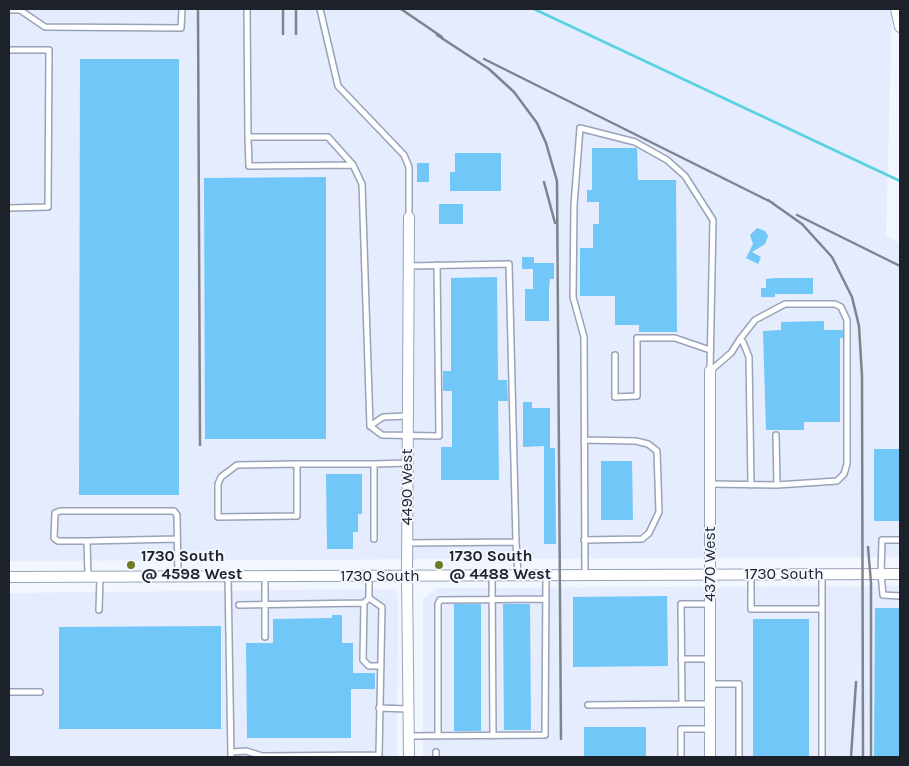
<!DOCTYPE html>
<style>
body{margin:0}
#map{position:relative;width:909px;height:766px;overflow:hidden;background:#f1f6ff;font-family:Karla,sans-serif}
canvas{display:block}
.frame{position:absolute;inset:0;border:10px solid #1d2129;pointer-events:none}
</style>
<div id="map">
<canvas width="909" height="766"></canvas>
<div class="frame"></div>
</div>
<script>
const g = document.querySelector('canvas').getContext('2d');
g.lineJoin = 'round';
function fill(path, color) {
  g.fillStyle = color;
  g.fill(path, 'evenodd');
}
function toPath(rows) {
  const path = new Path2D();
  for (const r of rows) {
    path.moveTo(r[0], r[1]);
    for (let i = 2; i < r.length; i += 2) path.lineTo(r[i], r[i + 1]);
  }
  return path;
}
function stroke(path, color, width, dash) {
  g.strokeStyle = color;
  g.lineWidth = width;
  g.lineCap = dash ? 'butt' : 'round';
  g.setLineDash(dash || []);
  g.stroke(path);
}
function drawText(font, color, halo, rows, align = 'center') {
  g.font = font + ' Karla,sans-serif';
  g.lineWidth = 4;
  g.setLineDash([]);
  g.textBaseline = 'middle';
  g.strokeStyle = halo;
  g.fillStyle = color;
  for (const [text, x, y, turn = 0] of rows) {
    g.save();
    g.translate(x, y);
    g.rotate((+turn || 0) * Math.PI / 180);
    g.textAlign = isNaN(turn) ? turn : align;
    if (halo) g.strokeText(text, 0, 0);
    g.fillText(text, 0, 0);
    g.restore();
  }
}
fill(toPath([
 [9,9,892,9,886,236,900,243,900,557,9,561],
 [900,586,900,757,423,757,423,599,437,588],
 [394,589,398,596,397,757,9,757,9,593]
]), '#e4ecfe');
stroke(toPath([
 [534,9,900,181]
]), '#58d2e0', 2.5);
fill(toPath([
 [80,59,179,59,179,495,79,495],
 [592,148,637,148,638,180,676,180,677,332,639,332,639,325,615,325,615,296,580,296,580,248,593,248,593,224,599,224,599,202,587,202,587,190,592,190],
 [455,153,501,153,501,191,450,191,450,172,455,172],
 [417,163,429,163,429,182,417,182],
 [326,177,326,439,205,439,204,178],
 [439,204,463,204,463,224,439,224],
 [757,228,765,231,768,236,765,244,752,252,761,257,758,264,746,258,753,244,750,235],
 [522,257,534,257,534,263,554,263,554,279,550,279,549,289,549,321,525,321,525,289,533,289,533,269,522,269],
 [497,277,498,380,507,380,508,401,498,401,499,480,441,480,441,447,452,447,452,391,443,391,443,371,451,371,451,278],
 [775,278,813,278,813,294,775,294,775,297,761,297,761,288,766,288,766,279],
 [824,321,824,330,843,330,843,338,840,338,840,422,804,422,804,430,766,430,763,331,781,330,781,322],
 [523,402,532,402,532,408,550,408,550,448,555,448,556,544,544,544,544,446,523,447],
 [874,449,900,449,900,521,874,521],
 [601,461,632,461,633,520,601,520],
 [326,474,362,474,362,514,358,514,358,532,353,532,353,549,327,549],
 [667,596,668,666,573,667,573,597],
 [454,604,481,604,481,731,454,731],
 [503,604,530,604,531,730,504,730],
 [875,608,900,608,900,757,874,757],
 [332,615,342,615,342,643,353,643,353,673,375,673,375,689,351,689,351,738,247,738,246,643,273,643,273,619,332,618],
 [753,619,809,619,809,757,753,757],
 [221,626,221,729,59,729,59,627],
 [584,727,646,727,646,757,584,757]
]), '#71c7f8');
const service = toPath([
 [247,9,248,137,328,137,353,165,362,184,370,426],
 [320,9,338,86,404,155,409,167,409,217],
 [9,10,20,10,45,27,181,28,182,9],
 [9,50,49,50,48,207,9,208],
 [248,137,249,166,353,165],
 [409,266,509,264,516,542],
 [740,339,755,320,785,304,835,304,841,307,847,320,847,464,844,474,837,481,777,485],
 [615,355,615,397,637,396,637,338,675,338,710,350],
 [710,371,731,353,740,339,743,342,749,357,751,485],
 [408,416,383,417,370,426,382,435,439,436,437,265],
 [584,440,636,441,648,444,657,451,659,512,649,533,642,539,584,540],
 [297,464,297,516,218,517,218,484,221,477,237,465,297,464,374,464],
 [710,484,777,485,776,435],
 [374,539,374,464,407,463],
 [900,540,882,540,881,574,883,595,900,596],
 [87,541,177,539],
 [408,543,516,542,518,575],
 [585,575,584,337,573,297,574,205,580,128,635,142,667,160,685,176,713,220,710,371],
 [751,575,751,609,822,609],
 [228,576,231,757],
 [369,576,369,598,364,603,363,660,369,666,381,666],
 [492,576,493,736],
 [88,577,87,541,58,541,54,538,55,513,60,511,174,511,177,515,178,577],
 [710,604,681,604,682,704,710,704],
 [239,605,364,603],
 [99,610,100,577],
 [265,637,265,577],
 [681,659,710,659],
 [710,684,739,684,739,757],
 [9,692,40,692],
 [588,705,682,704],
 [379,708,408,709],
 [409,736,545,735,546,575],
 [438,736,438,604,440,600,546,599],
 [232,752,246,751,262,756,379,755,382,607,369,598],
 [436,752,436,757],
 [681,757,681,729,710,729],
 [822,757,822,574]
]);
const minor = toPath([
 [896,9,900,27],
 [9,577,900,574],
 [409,757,407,576,409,217],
 [710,757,710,371]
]);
stroke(service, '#99a3b8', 8);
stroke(minor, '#99a3b8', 12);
stroke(service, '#fff', 5);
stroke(minor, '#fff', 10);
stroke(toPath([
 [198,9,200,445],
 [283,9,283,34],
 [296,9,296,34],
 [401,9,442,37],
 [437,35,489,69,514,92,537,123,546,143,557,181,561,739],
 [484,59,773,203],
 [544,182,555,223],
 [768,200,802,224,832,257,852,297,859,326,862,376,863,757],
 [797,215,900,266],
 [868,547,871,583,871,757],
 [851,757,856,682]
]), '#7f838c', 2.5);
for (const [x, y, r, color] of [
 [131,565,5,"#6f7a25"],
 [439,565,5,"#6f7a25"]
]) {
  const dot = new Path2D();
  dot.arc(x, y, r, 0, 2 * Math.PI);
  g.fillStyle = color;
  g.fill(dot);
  stroke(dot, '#f1f6ff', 2);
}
drawText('16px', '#1d2129', '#f1f6ff', [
 ["4490 West",407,487,-90],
 ["4370 West",710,564,-90],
 ["1730 South",784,574],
 ["1730 South",380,576]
]);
drawText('bold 16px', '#1d2129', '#f1f6ff', [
 ["1730 South",141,556],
 ["@ 4598 West",141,574],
 ["1730 South",449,556],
 ["@ 4488 West",449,574]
], 'left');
</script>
